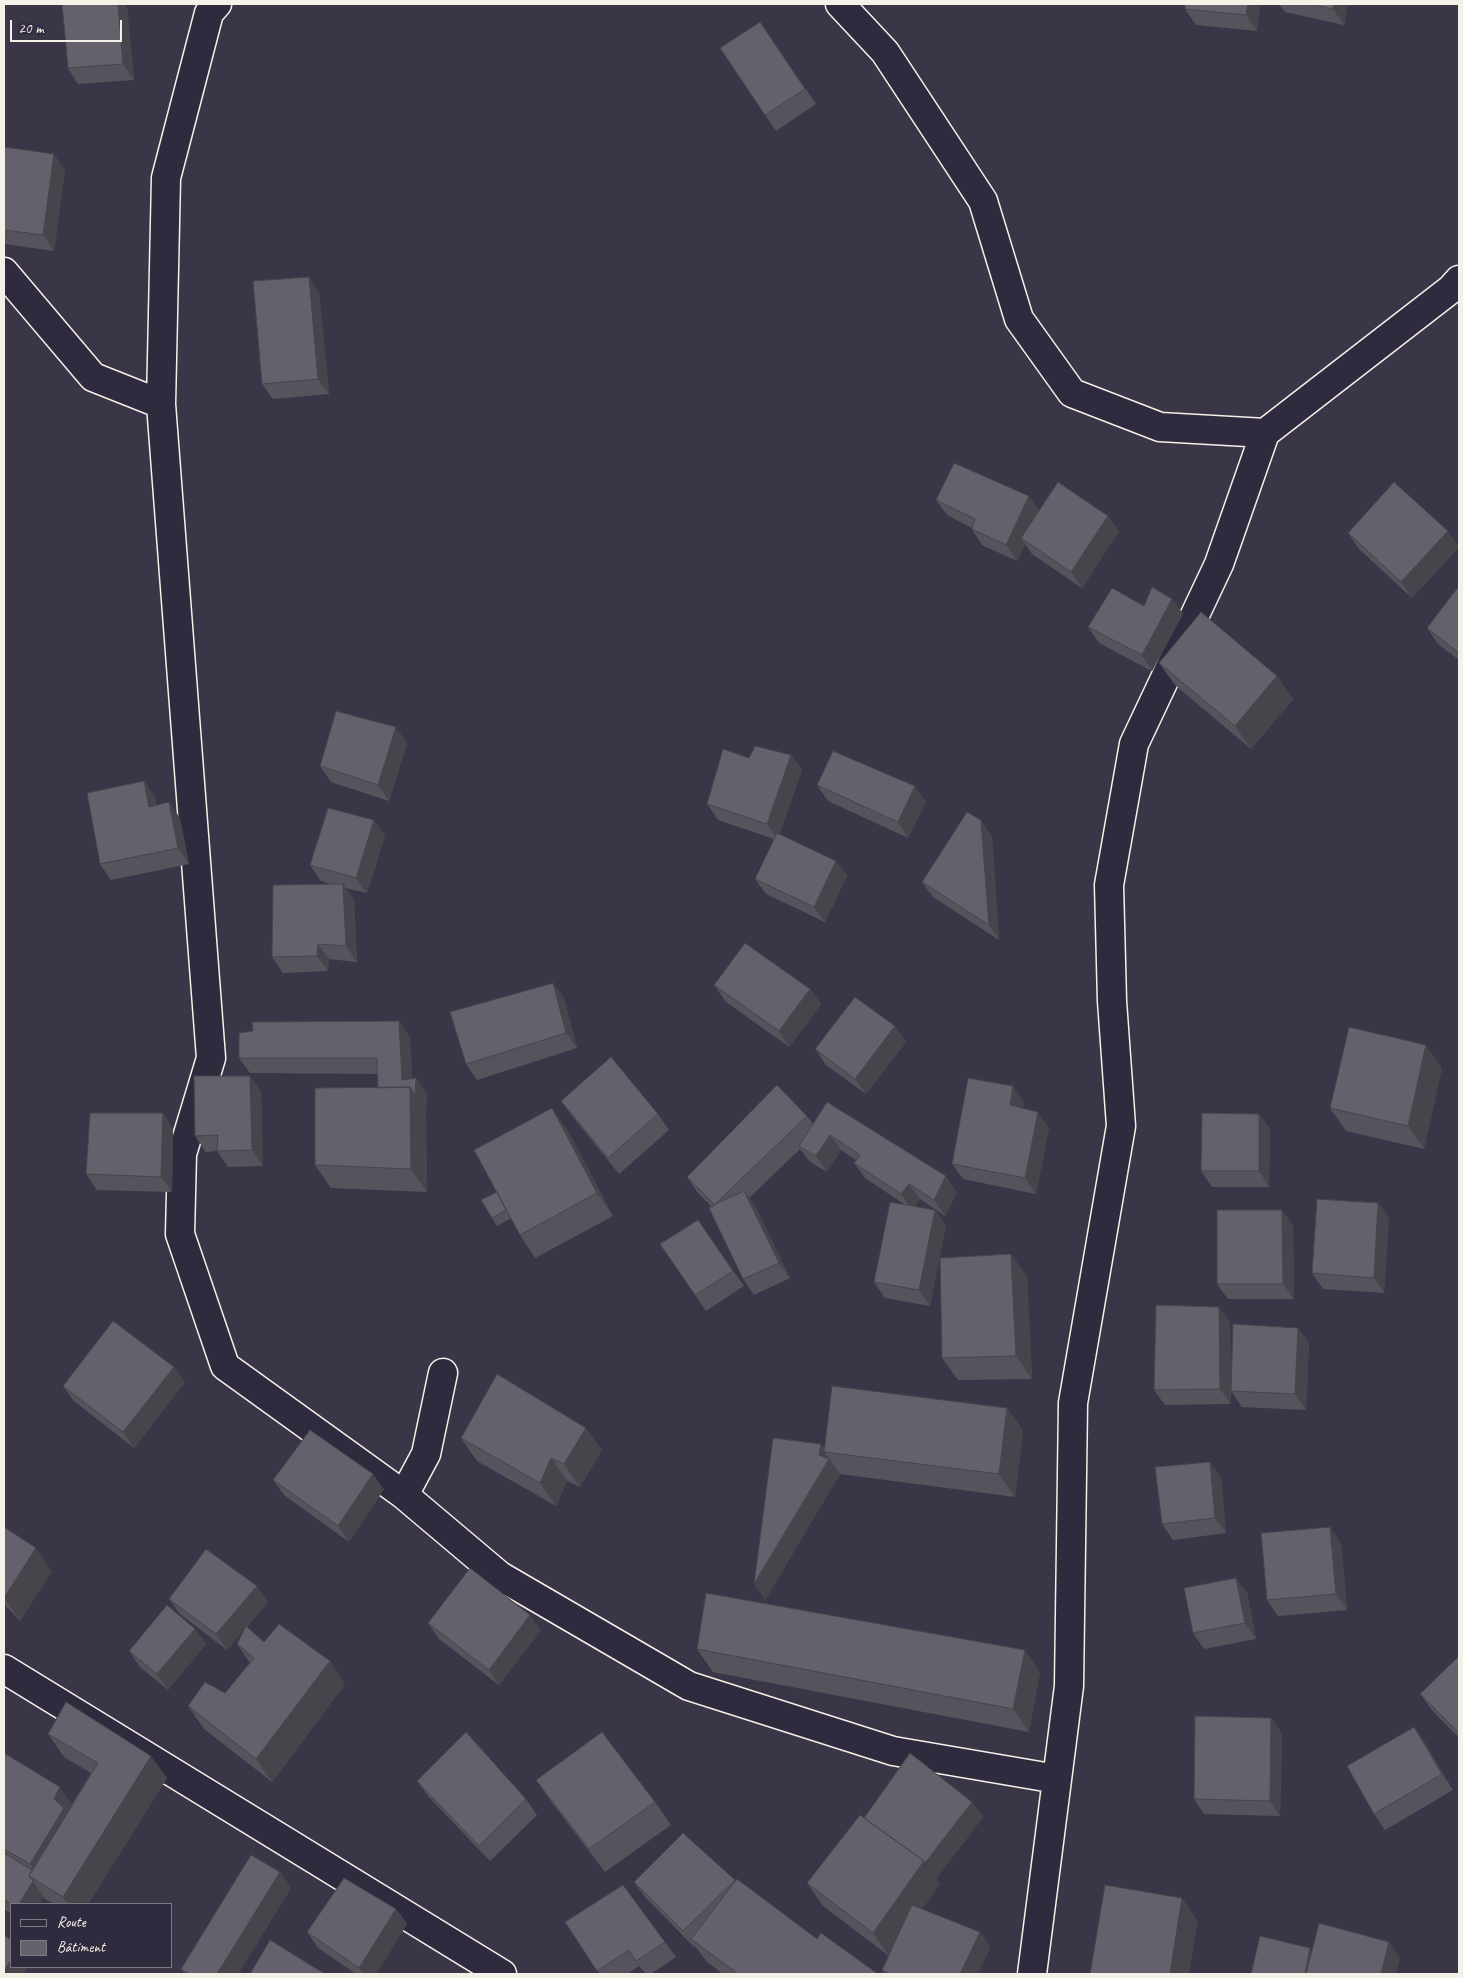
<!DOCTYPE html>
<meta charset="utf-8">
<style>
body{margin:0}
#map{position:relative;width:1463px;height:1978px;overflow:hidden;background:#3b3647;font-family:Caveat,sans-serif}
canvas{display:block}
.frame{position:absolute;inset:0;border:5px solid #f4f1e8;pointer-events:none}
.legend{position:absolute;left:10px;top:1903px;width:162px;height:65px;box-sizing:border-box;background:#2f2a3d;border:1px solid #7e7a81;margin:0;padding:6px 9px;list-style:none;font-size:15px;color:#f4f1e8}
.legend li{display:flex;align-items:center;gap:10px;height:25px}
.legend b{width:25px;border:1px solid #7e7a81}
.scale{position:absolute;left:10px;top:20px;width:112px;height:22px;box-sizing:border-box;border:2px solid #f4f1e8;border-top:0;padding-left:6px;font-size:15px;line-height:18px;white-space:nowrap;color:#f4f1e8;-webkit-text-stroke:4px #2f2a3d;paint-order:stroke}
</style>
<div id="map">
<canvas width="1463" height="1978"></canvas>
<div class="frame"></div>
<ul class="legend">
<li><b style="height:6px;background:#2f2a3d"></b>Route</li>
<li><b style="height:14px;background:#65616c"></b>Bâtiment</li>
</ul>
<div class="scale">20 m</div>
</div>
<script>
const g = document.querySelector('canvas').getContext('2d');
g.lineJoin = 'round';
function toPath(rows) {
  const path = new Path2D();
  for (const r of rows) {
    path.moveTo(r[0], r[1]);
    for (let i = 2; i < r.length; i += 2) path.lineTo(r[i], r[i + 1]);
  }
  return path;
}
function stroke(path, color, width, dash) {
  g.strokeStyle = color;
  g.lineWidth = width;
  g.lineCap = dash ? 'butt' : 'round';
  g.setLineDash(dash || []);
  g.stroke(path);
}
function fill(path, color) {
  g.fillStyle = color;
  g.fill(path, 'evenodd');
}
const minor = toPath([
 [217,4,209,13,166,178,161,404,211,1058,182,1154,180,1234,225,1366,404,1495,500,1576,689,1686,893,1751,1057,1779],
 [840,4,885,52,983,201,1019,319,1072,393,1160,427,1265,433],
 [4,272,93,377,161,404],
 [404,1495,426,1454,443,1373],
 [4,1669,502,1974],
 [1032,1974,1069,1686,1073,1403,1121,1126,1112,1001,1109,885,1134,744,1219,564,1265,433,1451,289,1459,280]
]);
stroke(minor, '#f4f1e8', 31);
stroke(minor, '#2f2a3d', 28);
fill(toPath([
 [1260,4,1257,31,1196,25,1185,9],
 [1279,4,1348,4,1344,25,1285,12],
 [127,7,134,80,78,84,68,68],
 [760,22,816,104,776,131,765,115],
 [4,147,65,170,54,251,4,244],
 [319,293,329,394,273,399,262,384],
 [936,500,1039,511,1108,516,1119,531,1082,588,1032,554,1025,544,1017,561,982,545,972,529,972,528,947,515],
 [1348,533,1459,547,1412,598,1359,549],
 [1459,586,1459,660,1438,644,1427,628],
 [1172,599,1183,614,1152,671,1099,643,1088,627,1144,606],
 [1159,663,1277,676,1293,699,1251,749,1175,685],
 [407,743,389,801,331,782,320,766],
 [791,755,802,770,779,834,836,861,847,876,825,922,766,894,755,879,774,839,718,820,707,804,749,758],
 [144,781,155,797,156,805,180,818,189,864,111,880,100,864],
 [817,785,926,802,908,838,828,801],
 [374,820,385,836,367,893,345,888,354,899,357,962,329,959,328,971,283,973,272,957,331,884,321,881,310,865],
 [992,836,999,940,933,897,922,882],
 [553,983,564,998,577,1048,477,1080,466,1064],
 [714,985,810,989,821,1004,789,1047,725,1001],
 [399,1021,410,1037,412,1079,416,1078,427,1094,426,1110,427,1192,331,1188,315,1165,378,1088,377,1074,250,1073,239,1058],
 [895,1026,906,1042,866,1094,826,1065,815,1049],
 [1442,1068,1424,1149,1346,1131,1330,1108],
 [261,1091,263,1166,228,1167,217,1151,206,1152,195,1136],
 [561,1101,658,1114,669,1130,619,1174,572,1116],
 [1024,1102,1023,1108,1049,1128,1036,1194,963,1179,952,1164],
 [1259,1114,1270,1129,1269,1187,1212,1187,1201,1171],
 [807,1116,813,1124,957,1192,945,1216,920,1199,915,1206,946,1225,930,1306,885,1298,874,1282,904,1204,865,1178,854,1163,856,1160,841,1150,827,1172,810,1162,800,1149,749,1198,755,1206,790,1278,754,1295,743,1279,711,1206,698,1193,687,1177],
 [173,1129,172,1192,97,1190,86,1174],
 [568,1131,613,1216,535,1258,520,1235,511,1218,497,1226,492,1218,497,1192],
 [1378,1203,1389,1218,1384,1293,1323,1289,1312,1273],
 [698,1220,744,1286,706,1311,660,1244],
 [1293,1225,1294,1299,1228,1299,1217,1284],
 [1027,1276,1032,1379,958,1380,942,1358],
 [1219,1307,1230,1323,1231,1390,1298,1328,1309,1343,1306,1410,1242,1407,1231,1391,1231,1404,1165,1405,1154,1390],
 [185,1382,134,1448,74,1401,63,1386],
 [1007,1408,1023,1431,1015,1497,840,1474,765,1600,821,1444,825,1449],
 [461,1438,602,1450,580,1487,567,1481,556,1506,477,1461],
 [1221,1477,1226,1533,1173,1540,1162,1524],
 [273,1480,384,1489,349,1542,284,1495],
 [4,1527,52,1571,20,1621,4,1604],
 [1341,1543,1347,1610,1278,1616,1267,1600],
 [1247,1593,1256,1639,1204,1649,1193,1633],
 [169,1599,268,1602,247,1627,264,1642,330,1661,345,1684,272,1782,204,1729,188,1706,225,1693,250,1663,237,1644,245,1628,227,1650,180,1614],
 [428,1623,541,1630,499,1685,439,1639],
 [195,1629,206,1644,168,1690,140,1667,129,1651],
 [697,1649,1040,1672,1029,1732,713,1672],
 [1459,1656,1459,1738,1431,1709,1420,1694],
 [1271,1718,1282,1734,1280,1816,1204,1814,1194,1799],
 [1414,1727,1425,1743,1453,1790,1385,1830,1374,1814],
 [48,1734,167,1778,88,1904,54,1904,45,1899,44,1897,39,1904,11,1904,11,1914,4,1909,4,1753,72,1804,91,1773,64,1757],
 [536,1780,655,1802,671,1825,605,1872,552,1803],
 [417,1781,526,1799,537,1815,490,1861,428,1796],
 [972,1802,983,1817,936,1879,940,1884,922,1909,980,1932,990,1947,978,1974,885,1974,882,1970,889,1956,823,1906,807,1883,865,1819],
 [280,1872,291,1888,238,1974,185,1974,181,1969],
 [735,1880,817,1939,878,1974,723,1974,707,1962,695,1946,694,1947,645,1897,634,1882],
 [396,1909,407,1924,376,1974,356,1974,318,1948,307,1932],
 [565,1922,665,1942,676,1957,651,1974,646,1974,639,1966,627,1974,600,1974]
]), '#57535d');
fill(toPath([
 [118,4,125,4,127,7,134,80,123,64],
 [1248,4,1260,4,1257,31,1246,15],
 [1334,4,1348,4,1344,25,1333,9],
 [54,154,65,170,54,251,43,235],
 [309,277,319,293,329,394,318,379],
 [1029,496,1040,512,1021,538,1025,544,1017,561,1006,545],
 [1108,516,1119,531,1082,588,1071,572],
 [1448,531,1459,547,1412,598,1401,582],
 [1172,599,1183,614,1152,671,1142,655],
 [1277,676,1293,699,1251,749,1235,726],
 [396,727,407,743,389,801,378,785],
 [791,755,802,770,778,840,767,824],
 [144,781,155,797,159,822,149,807],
 [915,786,926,802,908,838,898,822],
 [169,802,180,818,189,864,178,848],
 [374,820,385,836,367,893,356,878],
 [981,820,992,836,999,940,989,925],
 [836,861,847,876,825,922,814,907],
 [343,884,354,899,357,962,346,946],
 [318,944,329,959,328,971,317,956],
 [553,983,564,998,577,1048,566,1033],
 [810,989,821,1004,789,1047,779,1031],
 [399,1021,410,1037,413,1091,416,1078,427,1094,426,1110,427,1192,411,1169,402,1080],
 [895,1026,906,1042,866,1094,855,1079],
 [1426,1045,1442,1068,1424,1149,1408,1126],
 [250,1076,261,1091,263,1166,252,1150],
 [1013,1086,1024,1102,1021,1121,1010,1105],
 [552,1108,568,1131,613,1216,597,1193],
 [1038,1112,1049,1128,1036,1194,1025,1178],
 [163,1113,173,1129,172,1192,161,1177],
 [1259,1114,1270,1129,1269,1187,1259,1171],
 [830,1135,841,1150,827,1172,816,1156],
 [946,1176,957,1192,945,1216,934,1200],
 [909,1184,920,1199,912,1209,901,1194],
 [744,1191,755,1206,790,1278,779,1263],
 [1378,1203,1389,1218,1384,1293,1374,1278],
 [935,1210,946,1225,930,1306,919,1290],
 [1282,1210,1293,1225,1294,1299,1283,1284],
 [1011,1254,1027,1276,1032,1379,1016,1356],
 [1219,1307,1230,1323,1231,1404,1220,1389],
 [1298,1328,1309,1343,1306,1410,1295,1394],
 [174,1367,185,1382,134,1448,123,1432],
 [1007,1408,1023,1431,1015,1497,999,1474],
 [586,1428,602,1450,580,1487,564,1464],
 [821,1444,827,1452,824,1452,840,1474,765,1600,754,1584,819,1455],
 [551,1458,567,1481,556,1506,540,1483],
 [1210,1462,1221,1477,1226,1533,1215,1518],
 [373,1474,384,1489,349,1542,338,1526],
 [1330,1527,1341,1543,1347,1610,1336,1594],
 [36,1548,52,1571,20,1621,4,1598],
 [1236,1578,1247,1593,1256,1639,1245,1623],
 [257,1586,268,1602,227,1650,216,1634],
 [530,1615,541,1630,499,1685,489,1670],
 [195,1629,206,1644,168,1690,157,1674],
 [1025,1650,1040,1672,1029,1732,1013,1709],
 [330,1661,345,1684,272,1782,256,1759],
 [1271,1718,1282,1734,1280,1816,1270,1801],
 [1414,1727,1425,1743,1453,1790,1442,1774],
 [151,1756,167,1778,88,1904,68,1904,63,1897],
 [60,1787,76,1810,46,1887,30,1864,54,1799],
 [972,1802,983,1817,936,1879,940,1884,889,1956,873,1933,924,1861],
 [280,1872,291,1888,238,1974,217,1974],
 [33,1881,44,1897,39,1904,19,1904],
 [1182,1898,1198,1921,1189,1974,1170,1974],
 [396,1909,407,1924,376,1974,363,1974,359,1968],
 [980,1932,990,1947,978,1974,960,1974],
 [1389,1942,1400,1957,1396,1974,1381,1974],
 [1310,1948,1321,1964,1305,1974],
 [11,1960,11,1967,28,1967,23,1974,4,1974,4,1971]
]), '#47444c');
const building = toPath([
 [62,4,118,4,123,64,68,68,62,4],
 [1185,4,1248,4,1246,15,1185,9,1185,4],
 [1308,4,1334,4,1333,9,1308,4],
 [760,22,805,89,765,115,720,48,760,22],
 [4,147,54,154,43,235,4,230,4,147],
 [309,277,318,379,262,384,253,281,309,277],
 [954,463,1029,496,1006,545,972,529,975,519,936,500,954,463],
 [1058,482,1108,516,1071,572,1021,538,1058,482],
 [1394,482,1448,531,1401,582,1348,533,1394,482],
 [1459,586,1459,653,1427,628,1459,586],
 [1152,587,1172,599,1142,655,1088,627,1112,588,1144,606,1152,587],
 [1201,612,1277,676,1235,726,1159,663,1201,612],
 [336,711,396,727,378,785,320,766,336,711],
 [755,746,791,755,767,824,707,804,723,749,749,758,755,746],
 [833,751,915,786,898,822,817,785,833,751],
 [144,781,149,807,169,802,178,848,100,864,87,793,144,781],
 [328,808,374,820,356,878,310,865,328,808],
 [967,812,981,820,989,925,922,882,967,812],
 [777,833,836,861,814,907,755,879,777,833],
 [343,884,346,946,318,944,317,956,272,957,273,885,343,884],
 [745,943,810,989,779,1031,714,985,745,943],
 [553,983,566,1033,466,1064,450,1012,553,983],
 [855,997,895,1026,855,1079,815,1049,855,997],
 [399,1021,402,1080,416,1078,415,1095,410,1087,378,1088,377,1058,239,1058,239,1033,253,1031,252,1022,399,1021],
 [1349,1027,1426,1045,1408,1126,1330,1108,1349,1027],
 [611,1057,658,1114,608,1158,561,1101,611,1057],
 [194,1076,250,1076,252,1150,217,1151,218,1135,195,1136,194,1076],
 [968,1078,1013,1086,1010,1105,1038,1112,1025,1178,952,1164,968,1078],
 [777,1085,807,1116,715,1204,744,1191,779,1263,743,1279,709,1208,715,1205,687,1177,777,1085],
 [410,1087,411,1169,315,1165,315,1088,410,1087],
 [827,1102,946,1176,934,1200,909,1184,901,1194,854,1163,860,1155,830,1135,816,1156,799,1146,827,1102],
 [552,1108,597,1193,520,1235,474,1150,552,1108],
 [90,1113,163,1113,161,1177,86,1174,90,1113],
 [1202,1113,1259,1114,1259,1171,1201,1171,1202,1113],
 [497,1192,506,1210,492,1218,481,1200,497,1192],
 [1317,1199,1378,1203,1374,1278,1312,1273,1317,1199],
 [890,1202,935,1210,919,1290,874,1282,890,1202],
 [1217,1210,1282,1210,1283,1284,1217,1284,1217,1210],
 [698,1220,733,1271,695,1295,660,1244,698,1220],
 [1011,1254,1016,1356,942,1358,940,1258,1011,1254],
 [1156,1305,1219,1307,1220,1389,1154,1390,1156,1305],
 [113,1321,174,1367,123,1432,63,1386,113,1321],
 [1233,1324,1298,1328,1295,1394,1231,1391,1233,1324],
 [497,1374,586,1428,564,1464,551,1458,540,1483,461,1438,497,1374],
 [832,1386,1007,1408,999,1474,824,1452,832,1386],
 [310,1430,373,1474,338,1526,273,1480,310,1430],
 [773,1438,821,1444,819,1455,829,1459,754,1584,773,1438],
 [1210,1462,1215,1518,1162,1524,1155,1467,1210,1462],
 [4,1527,36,1548,4,1598,4,1527],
 [1330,1527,1336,1594,1267,1600,1261,1533,1330,1527],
 [206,1549,257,1586,216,1634,169,1599,206,1549],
 [470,1568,530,1615,489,1670,428,1623,470,1568],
 [1236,1578,1245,1623,1193,1633,1184,1588,1236,1578],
 [706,1593,1025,1650,1013,1709,697,1649,706,1593],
 [167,1605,195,1629,157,1674,129,1651,167,1605],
 [279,1624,330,1661,256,1759,188,1706,205,1682,225,1693,254,1658,237,1644,246,1626,264,1642,279,1624],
 [1459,1656,1459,1733,1420,1694,1459,1656],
 [66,1702,151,1756,63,1897,29,1876,98,1763,48,1734,66,1702],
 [1195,1716,1271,1718,1270,1801,1194,1799,1195,1716],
 [1414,1727,1442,1774,1374,1814,1347,1766,1414,1727],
 [466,1732,526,1799,479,1846,417,1781,466,1732],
 [602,1732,655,1802,589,1849,536,1780,602,1732],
 [4,1753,60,1787,54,1799,64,1808,30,1864,4,1849,4,1753],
 [910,1753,972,1802,925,1863,924,1861,864,1818,910,1753],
 [860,1815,924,1861,873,1933,807,1883,860,1815],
 [683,1833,735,1880,683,1931,634,1882,683,1833],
 [4,1853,32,1870,29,1876,33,1881,19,1904,11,1904,4,1900,4,1853],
 [251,1855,280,1872,217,1974,190,1974,181,1969,251,1855],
 [344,1878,396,1909,359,1968,307,1932,344,1878],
 [737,1879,817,1939,821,1933,878,1974,738,1974,691,1939,737,1879],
 [623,1885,665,1942,636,1961,629,1950,597,1971,565,1922,623,1885],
 [1105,1885,1182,1898,1170,1974,1090,1974,1105,1885],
 [912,1905,980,1932,960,1974,891,1974,882,1970,912,1905],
 [1319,1923,1389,1942,1381,1974,1306,1974,1319,1923],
 [4,1935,11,1940,11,1960,4,1971,4,1935],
 [1260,1936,1310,1948,1305,1974,1251,1974,1260,1936],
 [270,1940,325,1974,250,1974,270,1940]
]);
fill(building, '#65616c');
stroke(building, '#47444c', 1);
</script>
